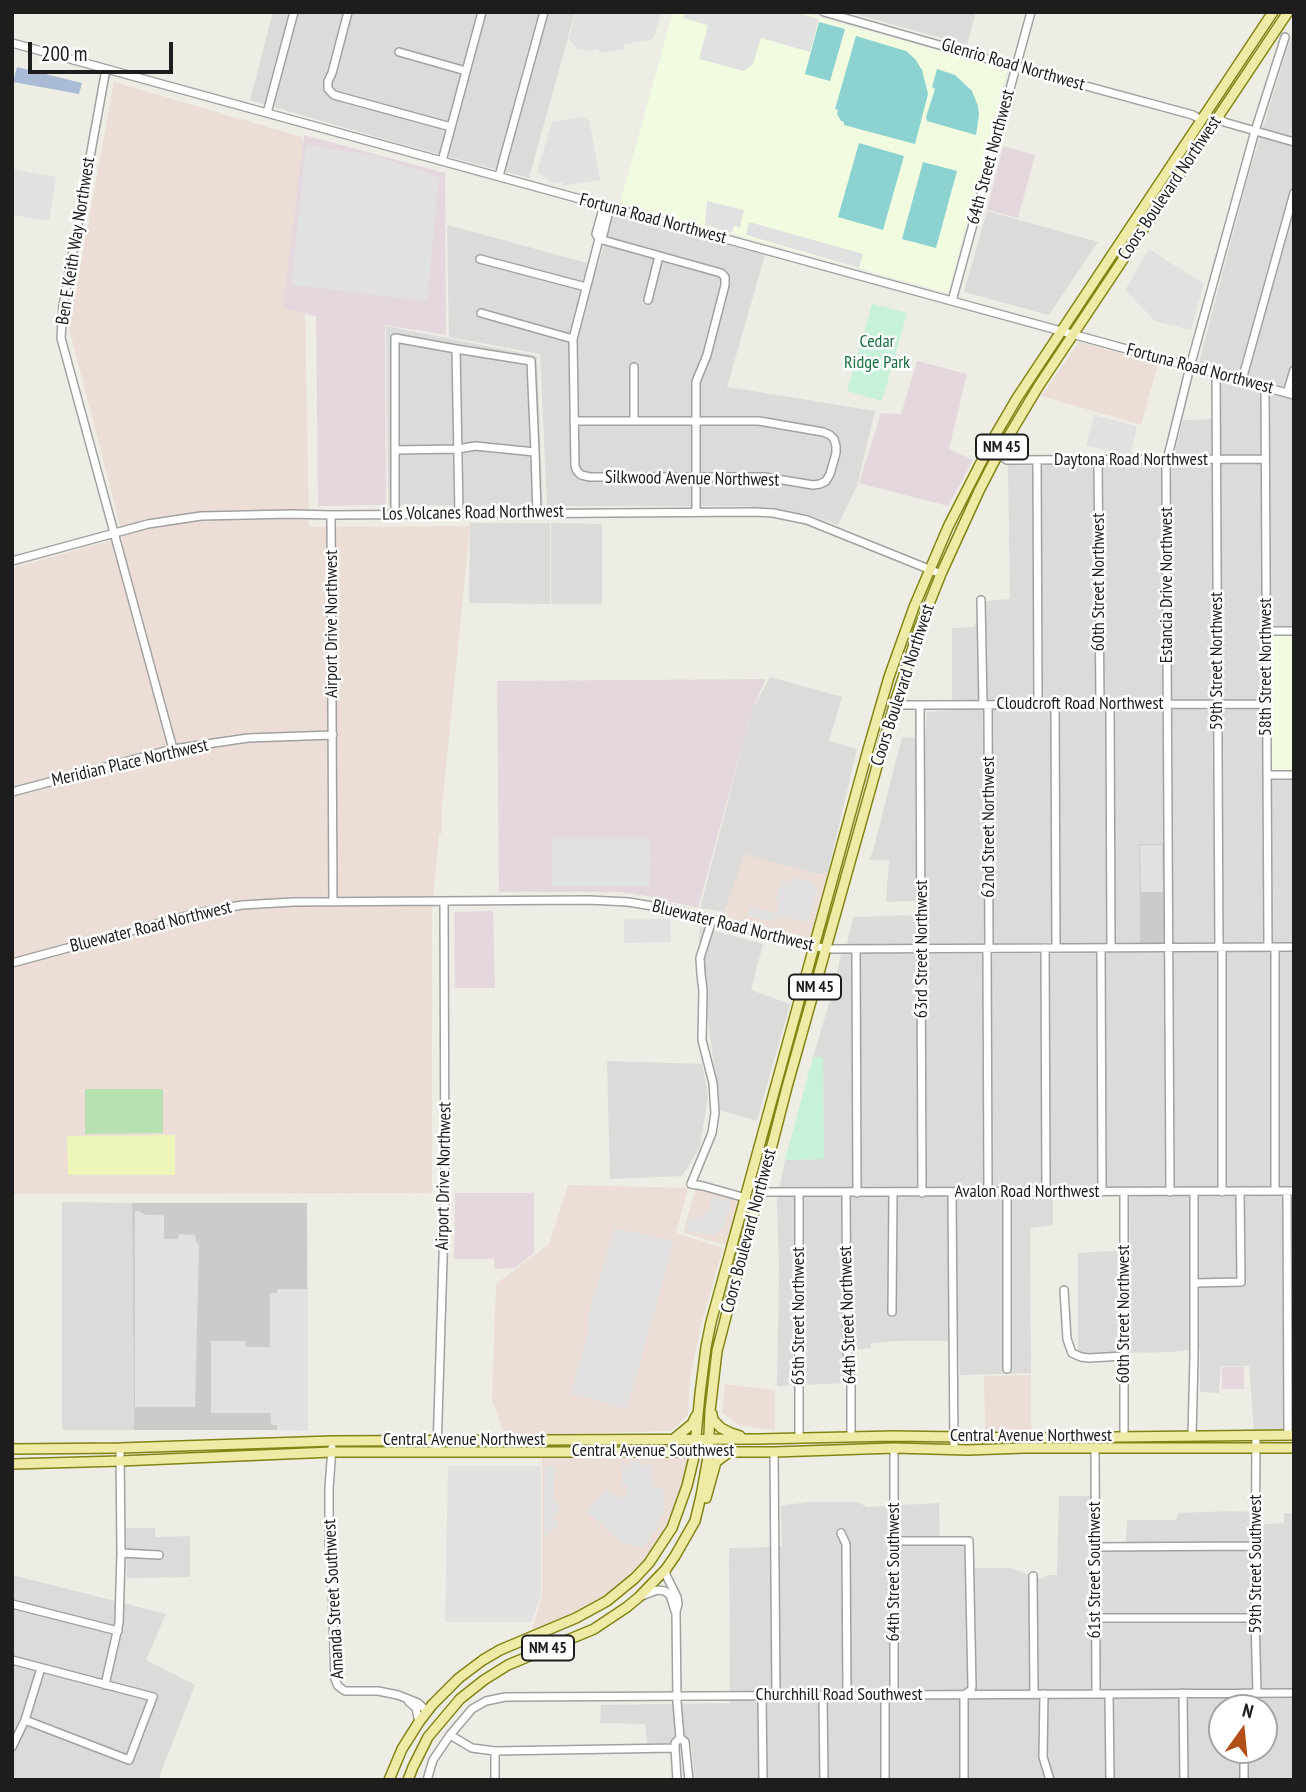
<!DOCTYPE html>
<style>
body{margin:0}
#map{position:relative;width:1306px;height:1792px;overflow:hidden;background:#edede5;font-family:"PT Sans Narrow",sans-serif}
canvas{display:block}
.frame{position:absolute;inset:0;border:14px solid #1d1d1d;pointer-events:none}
.north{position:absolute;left:1208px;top:1694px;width:70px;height:70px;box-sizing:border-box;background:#fff;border:2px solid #a5a5a5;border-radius:50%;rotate:15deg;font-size:19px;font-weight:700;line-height:28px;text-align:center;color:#1d1d1d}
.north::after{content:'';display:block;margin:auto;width:24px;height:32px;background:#b24f19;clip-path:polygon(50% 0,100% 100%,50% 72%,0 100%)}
.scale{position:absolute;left:28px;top:42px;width:145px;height:32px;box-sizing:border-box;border:4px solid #1d1d1d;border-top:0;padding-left:9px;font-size:21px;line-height:24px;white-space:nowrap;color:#1d1d1d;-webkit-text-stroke:5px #fff;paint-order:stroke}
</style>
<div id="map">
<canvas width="1306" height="1792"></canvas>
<div class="frame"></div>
<div class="north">N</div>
<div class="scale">200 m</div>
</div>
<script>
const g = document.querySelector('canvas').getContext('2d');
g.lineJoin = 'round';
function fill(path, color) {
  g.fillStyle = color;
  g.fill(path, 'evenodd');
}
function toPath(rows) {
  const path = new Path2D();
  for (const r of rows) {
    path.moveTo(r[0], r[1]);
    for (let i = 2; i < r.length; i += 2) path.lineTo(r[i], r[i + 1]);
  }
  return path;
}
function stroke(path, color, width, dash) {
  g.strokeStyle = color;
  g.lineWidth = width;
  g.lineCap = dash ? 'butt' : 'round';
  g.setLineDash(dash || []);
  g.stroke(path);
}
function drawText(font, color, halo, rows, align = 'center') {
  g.font = font + ' "PT Sans Narrow",sans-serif';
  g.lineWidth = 5;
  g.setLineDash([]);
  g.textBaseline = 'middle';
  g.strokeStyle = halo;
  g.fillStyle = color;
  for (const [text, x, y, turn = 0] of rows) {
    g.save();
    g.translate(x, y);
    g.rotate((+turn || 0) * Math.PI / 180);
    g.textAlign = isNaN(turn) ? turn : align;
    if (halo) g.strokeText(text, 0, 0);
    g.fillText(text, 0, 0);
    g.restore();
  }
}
fill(toPath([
 [273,12,575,12,529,178,401,144,250,100],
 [848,12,976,12,967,45],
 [1294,26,1294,627,1282,627,1262,631,1264,942,1173,945,1172,845,1164,844,1139,845,1140,943,1015,943,884,945,847,944,853,917,917,915,917,901,886,902,889,860,869,860,873,851,902,737,925,739,927,712,952,710,952,628,974,627,987,601,1010,599,1008,465,1171,465,1183,420,1221,419,1221,383,1216,367,1199,363,1247,180],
 [987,211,1098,242,1049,315,964,292],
 [615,215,765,255,727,387,875,411,857,486,838,525,806,514,748,506,547,506,540,354,449,337,447,227,448,225,598,266,611,220],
 [386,326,537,356,543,506,388,505],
 [470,523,550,523,550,604,469,603],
 [551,523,602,524,602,604,551,604],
 [770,677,842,697,829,741,857,749,828,872,816,874,745,855,725,912,700,908,752,710],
 [1272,780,1294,780,1294,943,1272,943],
 [700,927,763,944,751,990,790,1004,757,1121,720,1110,708,1021,697,966],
 [1294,951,1294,1370,1284,1370,1285,1392,1284,1431,1254,1432,1249,1366,1221,1366,1219,1393,1200,1392,1200,1349,1170,1352,1078,1354,1078,1253,1130,1250,1129,1187,1053,1188,1053,1225,1030,1228,1031,1373,960,1375,958,1341,898,1341,871,1343,871,1348,843,1351,847,1383,777,1386,779,1270,777,1201,785,1160,824,1159,823,1058,813,1057,836,980,841,954,1001,954],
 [607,1061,702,1064,708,1096,700,1147,682,1176,610,1179],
 [62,1202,132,1203,134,1430,63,1430,62,1428],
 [1059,1496,1100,1496,1103,1542,1126,1542,1127,1520,1176,1520,1178,1513,1227,1511,1251,1512,1252,1525,1284,1523,1284,1513,1294,1513,1294,1780,695,1780,691,1744,647,1743,645,1724,600,1723,601,1705,730,1703,729,1548,750,1548,782,1546,781,1506,808,1502,858,1502,867,1507,939,1503,940,1546,967,1546,967,1568,1010,1568,1041,1579,1049,1575,1057,1575],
 [1222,1708,1264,1708,1264,1750,1222,1750],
 [126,1528,155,1528,155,1537,190,1536,190,1577,127,1578],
 [12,1575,166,1614,146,1660,195,1685,158,1780,12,1780]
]), '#dbdbda');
fill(toPath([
 [114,82,302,137,309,527,470,526,442,806,442,833,439,834,432,911,432,1193,12,1194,12,568,123,537,69,328],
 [1079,342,1158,364,1141,425,1041,396],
 [745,854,816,874,828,872,826,888,811,937,807,938,778,929,722,917],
 [568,1185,688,1188,676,1233,723,1248,702,1321,690,1377,688,1415,671,1431,505,1435,492,1400,496,1284,549,1244],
 [696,1188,742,1200,730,1246,683,1233],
 [1031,1375,1031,1431,985,1430,984,1376],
 [725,1384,775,1390,775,1430,739,1425,722,1413],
 [542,1454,687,1456,689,1459,685,1481,677,1502,661,1537,642,1565,600,1601,554,1622,532,1630,542,1595]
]), '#ecded6');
fill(toPath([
 [304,135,445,173,446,335,385,325,386,505,318,506,316,316,283,308],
 [1003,146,1035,155,1018,218,987,210],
 [917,361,967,374,949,449,973,460,948,506,859,483,881,413,901,414],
 [766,679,752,710,698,908,646,896,620,892,499,892,497,681],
 [493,911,495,988,455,988,454,912],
 [455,1193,534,1193,534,1253,515,1268,495,1269,494,1259,454,1259],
 [1222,1367,1244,1367,1244,1389,1222,1389]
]), '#e5d7de');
fill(toPath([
 [673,12,800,12,1007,70,949,290,945,292,620,203],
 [1270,634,1294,634,1294,772,1270,772]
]), '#f1fbe0');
fill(toPath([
 [1139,844,1164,844,1165,941,1163,943,1140,943],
 [132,1203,307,1203,308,1430,134,1430]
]), '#cbcbcb');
fill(toPath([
 [85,1089,163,1089,163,1133,85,1134]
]), '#b7e1b1');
fill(toPath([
 [175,1135,175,1175,68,1175,67,1136]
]), '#ecf5ba');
fill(toPath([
 [872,304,907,313,882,401,847,391],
 [813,1057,823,1057,824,1159,785,1160]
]), '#c7f2d9');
fill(toPath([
 [819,22,845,29,830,81,805,74],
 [856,36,906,51,915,59,922,70,928,94,915,144,844,125,844,122,841,121,837,114,838,110,835,109],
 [937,69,955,75,972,91,978,106,979,115,976,135,927,121,926,117,935,89,932,87],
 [859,143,904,156,883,230,838,217],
 [923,162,957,171,936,248,902,239]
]), '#8cd2d0');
fill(toPath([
 [576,12,661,12,655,34,650,40,624,44,624,49,600,53,598,49,591,51,577,49,569,39],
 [685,12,794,12,819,19,810,52,761,38,753,64,744,71,699,59,708,25,683,18],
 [583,117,589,120,590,124,600,180,563,186,562,182,552,183,537,172,552,122],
 [306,145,377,156,439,177,427,301,291,285],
 [12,169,56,177,49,221,12,215],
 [707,201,744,210,740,227,734,226,732,233,705,225],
 [749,222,863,254,859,268,746,235],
 [1149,249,1204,284,1191,330,1155,321,1125,290],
 [1094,415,1137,426,1130,456,1086,445],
 [552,839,649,839,650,886,552,886],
 [1140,845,1162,845,1163,892,1141,892],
 [794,877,815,883,814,886,818,888,809,922,783,916,773,918,771,922,748,915,750,906,774,913,777,911,779,902,775,900,782,880,792,882],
 [624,919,670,919,671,942,624,943],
 [712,1196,726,1201,730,1200,730,1212,726,1213,725,1226,713,1236,686,1230,690,1217,699,1218,710,1209],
 [135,1211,139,1211,146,1215,164,1215,164,1239,178,1239,179,1234,195,1235,196,1241,199,1245,195,1407,135,1407],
 [614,1228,674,1241,627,1409,571,1393,588,1333,588,1316],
 [278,1289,308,1289,308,1431,277,1430,277,1425,271,1425,270,1413,211,1413,211,1341,246,1341,246,1347,270,1347,270,1293,277,1293],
 [631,1461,640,1461,640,1465,653,1465,652,1487,663,1488,664,1517,660,1517,659,1525,650,1539,642,1548,621,1542,586,1511,606,1489,618,1498,620,1495,623,1498,625,1497,627,1485,622,1485,622,1467,630,1465],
 [448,1466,541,1466,541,1595,531,1622,445,1622],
 [545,1466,556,1466,554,1477,554,1502,559,1503,559,1513,555,1513,554,1520,558,1521,559,1528,554,1528,548,1536,544,1536]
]), '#e1e1e1');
fill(toPath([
 [17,67,82,83,79,94,13,82]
]), '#aabcd5');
const minor = toPath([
 [348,12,332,73,328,81,328,89,334,95,451,127],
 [824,12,1016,67,1193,115,1201,120],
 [12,43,1294,395],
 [399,52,466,71],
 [106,69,63,306,61,338,173,749],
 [267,113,294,12],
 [1218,117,1224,122,1294,142],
 [442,161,482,12],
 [499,176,544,12],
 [599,239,721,273,725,277,725,285,707,355,696,382,696,512],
 [599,239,596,234,604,205],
 [480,259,586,287],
 [648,300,659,256],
 [952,301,1031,12],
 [481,313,573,339],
 [634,367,634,420],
 [1216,373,1219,948],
 [1242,380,1294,193],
 [1265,387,1268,947],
 [1287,393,1294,370],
 [574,421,759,421,823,432,830,435,834,439,836,446,836,453,830,474,826,481,820,484,813,485,765,477,590,477,581,475,577,471,575,466,573,339,599,239,603,235,610,207],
 [395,450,458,449,475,446,535,452],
 [998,454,1007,460,1265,459],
 [1098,460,1100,705],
 [1037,461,1038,704],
 [395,514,395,338,456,349],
 [459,514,456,349,531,361,535,452,537,513],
 [331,515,333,902],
 [12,561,148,524,201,516,292,514,331,515,755,512,773,513,807,520,941,574],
 [981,600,983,705],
 [1266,631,1294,631],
 [895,702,903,705,920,705,1266,704],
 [920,705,922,1193],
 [988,705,989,949],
 [1055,705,1056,948],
 [1110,705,1111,948],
 [1267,775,1294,775],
 [12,792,173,749,248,738,333,735],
 [712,920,700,958,701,974,703,991,702,1040,713,1083,715,1113,712,1133,691,1184,703,1186,746,1198],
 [1275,947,1275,1191],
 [1045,948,1046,1192],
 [1101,948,1102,1192],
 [1222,948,1222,1192],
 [856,949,857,1193],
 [987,949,988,1192],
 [12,963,197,913,242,905,293,902,589,900,628,902,671,909,826,949,1294,947],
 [1287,1191,1288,1435],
 [760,1192,1294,1191],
 [1124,1192,1124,1436],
 [1170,1192,1166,464,1190,367,1255,131,1285,37],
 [799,1193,799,1438],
 [846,1193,847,1351,851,1383,851,1437],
 [952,1193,954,1449],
 [1195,1283,1241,1282,1240,1191],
 [1064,1290,1067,1339,1072,1353,1081,1357,1089,1358,1124,1356],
 [892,1312,893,1193],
 [1007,1369,1007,1192],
 [1192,1436,1194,1357,1194,1192],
 [1256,1436,1255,1618,1257,1693],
 [1095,1447,1096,1694],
 [332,1448,329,1488,329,1544,331,1554,335,1679,338,1686,345,1691,378,1691,398,1695,418,1703,427,1711],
 [437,1451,445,1195,444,901],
 [774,1452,776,1695],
 [841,1533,846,1544,847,1695],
 [893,1541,969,1541,972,1687,971,1690,964,1695,964,1780],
 [1094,1547,1255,1546],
 [121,1553,159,1555],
 [666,1569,666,1575,677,1597,678,1604,676,1612,677,1702,680,1738,685,1742,689,1780],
 [1033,1576,1034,1694],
 [639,1597,657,1590,665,1591,670,1595,675,1611],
 [12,1604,118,1631],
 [1095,1618,1255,1618],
 [12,1660,153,1697,129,1760,25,1720],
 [105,1685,119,1623,121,1553,120,1448],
 [1183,1693,1184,1780],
 [1044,1694,1043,1757,1050,1780],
 [1109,1694,1110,1780],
 [762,1695,763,1780],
 [823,1695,824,1780],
 [885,1695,885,1780],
 [894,1695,894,1448],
 [409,1702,416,1708,419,1722],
 [1244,1708,1244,1693],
 [450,1735,472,1748,495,1751,675,1748],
 [12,1747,25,1720,41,1668],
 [495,1751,495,1780],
 [427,1780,433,1760,450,1735,472,1709,486,1701,505,1697,1294,1693],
 [677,1780,675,1748,675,1743,680,1738],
 [1244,1780,1244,1750]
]);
const major = toPath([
 [712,1414,713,1420,721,1428,731,1433,740,1436],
 [675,1438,692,1424,696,1416],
 [12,1449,120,1448,332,1441,758,1439,894,1436,1025,1438,1294,1435],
 [12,1464,120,1461,332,1452,774,1452,894,1448,968,1450,1024,1448,1294,1448],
 [706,1498,716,1462,728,1453],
 [389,1780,402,1749,419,1722,432,1705,459,1678,483,1660,500,1650,576,1618,607,1601,635,1578,649,1563,672,1528,687,1486,694,1457,700,1394,706,1347,711,1322,869,746,889,677,914,607,948,527,993,439,1017,398,1273,12],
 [408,1780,413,1767,428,1737,460,1699,484,1680,508,1665,594,1629,627,1607,639,1597,666,1569,675,1556,695,1521,701,1496,708,1457,710,1411,717,1351,746,1239,760,1192,787,1087,895,702,919,629,941,574,979,491,998,454,1038,387,1288,12]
]);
stroke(minor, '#a1a1a1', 10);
stroke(major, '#828413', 12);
stroke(minor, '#fff', 7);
stroke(major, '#f0eaa7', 9);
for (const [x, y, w] of [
 [1002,447,52],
 [815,987,52],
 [548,1648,52]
]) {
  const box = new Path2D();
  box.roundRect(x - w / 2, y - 12.5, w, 25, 5);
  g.fillStyle = '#fff';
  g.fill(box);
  stroke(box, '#1d1d1d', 2);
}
drawText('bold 16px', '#1d1d1d', null, [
 ["NM 45",1002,447],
 ["NM 45",815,987],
 ["NM 45",548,1648]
]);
drawText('18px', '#1d1d1d', '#fff', [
 ["Glenrio Road Northwest",1013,65,16],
 ["64th Street Northwest",991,157,-75],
 ["Coors Boulevard Northwest",1170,188,-56],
 ["Fortuna Road Northwest",653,219,15],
 ["Ben E Keith Way Northwest",76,241,-81],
 ["Fortuna Road Northwest",1200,369,15],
 ["Daytona Road Northwest",1131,460],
 ["Silkwood Avenue Northwest",692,479,1],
 ["Los Volcanes Road Northwest",473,513,-1],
 ["60th Street Northwest",1099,582,-90],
 ["Estancia Drive Northwest",1167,585,-90],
 ["Airport Drive Northwest",332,624,-90],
 ["59th Street Northwest",1217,661,-90],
 ["58th Street Northwest",1266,667,-90],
 ["Coors Boulevard Northwest",903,685,-72],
 ["Cloudcroft Road Northwest",1080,704],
 ["Meridian Place Northwest",130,763,-13],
 ["62nd Street Northwest",989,827,-90],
 ["Bluewater Road Northwest",733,926,14],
 ["Bluewater Road Northwest",151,927,-14],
 ["63rd Street Northwest",922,949,-90],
 ["Airport Drive Northwest",444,1176,-89],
 ["Avalon Road Northwest",1027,1192],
 ["Coors Boulevard Northwest",749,1231,-75],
 ["60th Street Northwest",1124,1314,-90],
 ["64th Street Northwest",848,1315,-92],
 ["65th Street Northwest",799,1316,-90],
 ["Central Avenue Northwest",1031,1436],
 ["Central Avenue Northwest",464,1440],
 ["Central Avenue Southwest",653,1451],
 ["59th Street Southwest",1256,1564,-90],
 ["61st Street Southwest",1095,1570,-90],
 ["64th Street Southwest",894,1572,-90],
 ["Amanda Street Southwest",334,1599,-93],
 ["Churchhill Road Southwest",839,1695]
]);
drawText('18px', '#196e3e', '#fff', [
 ["Cedar",877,342],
 ["Ridge Park",877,363]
]);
</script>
